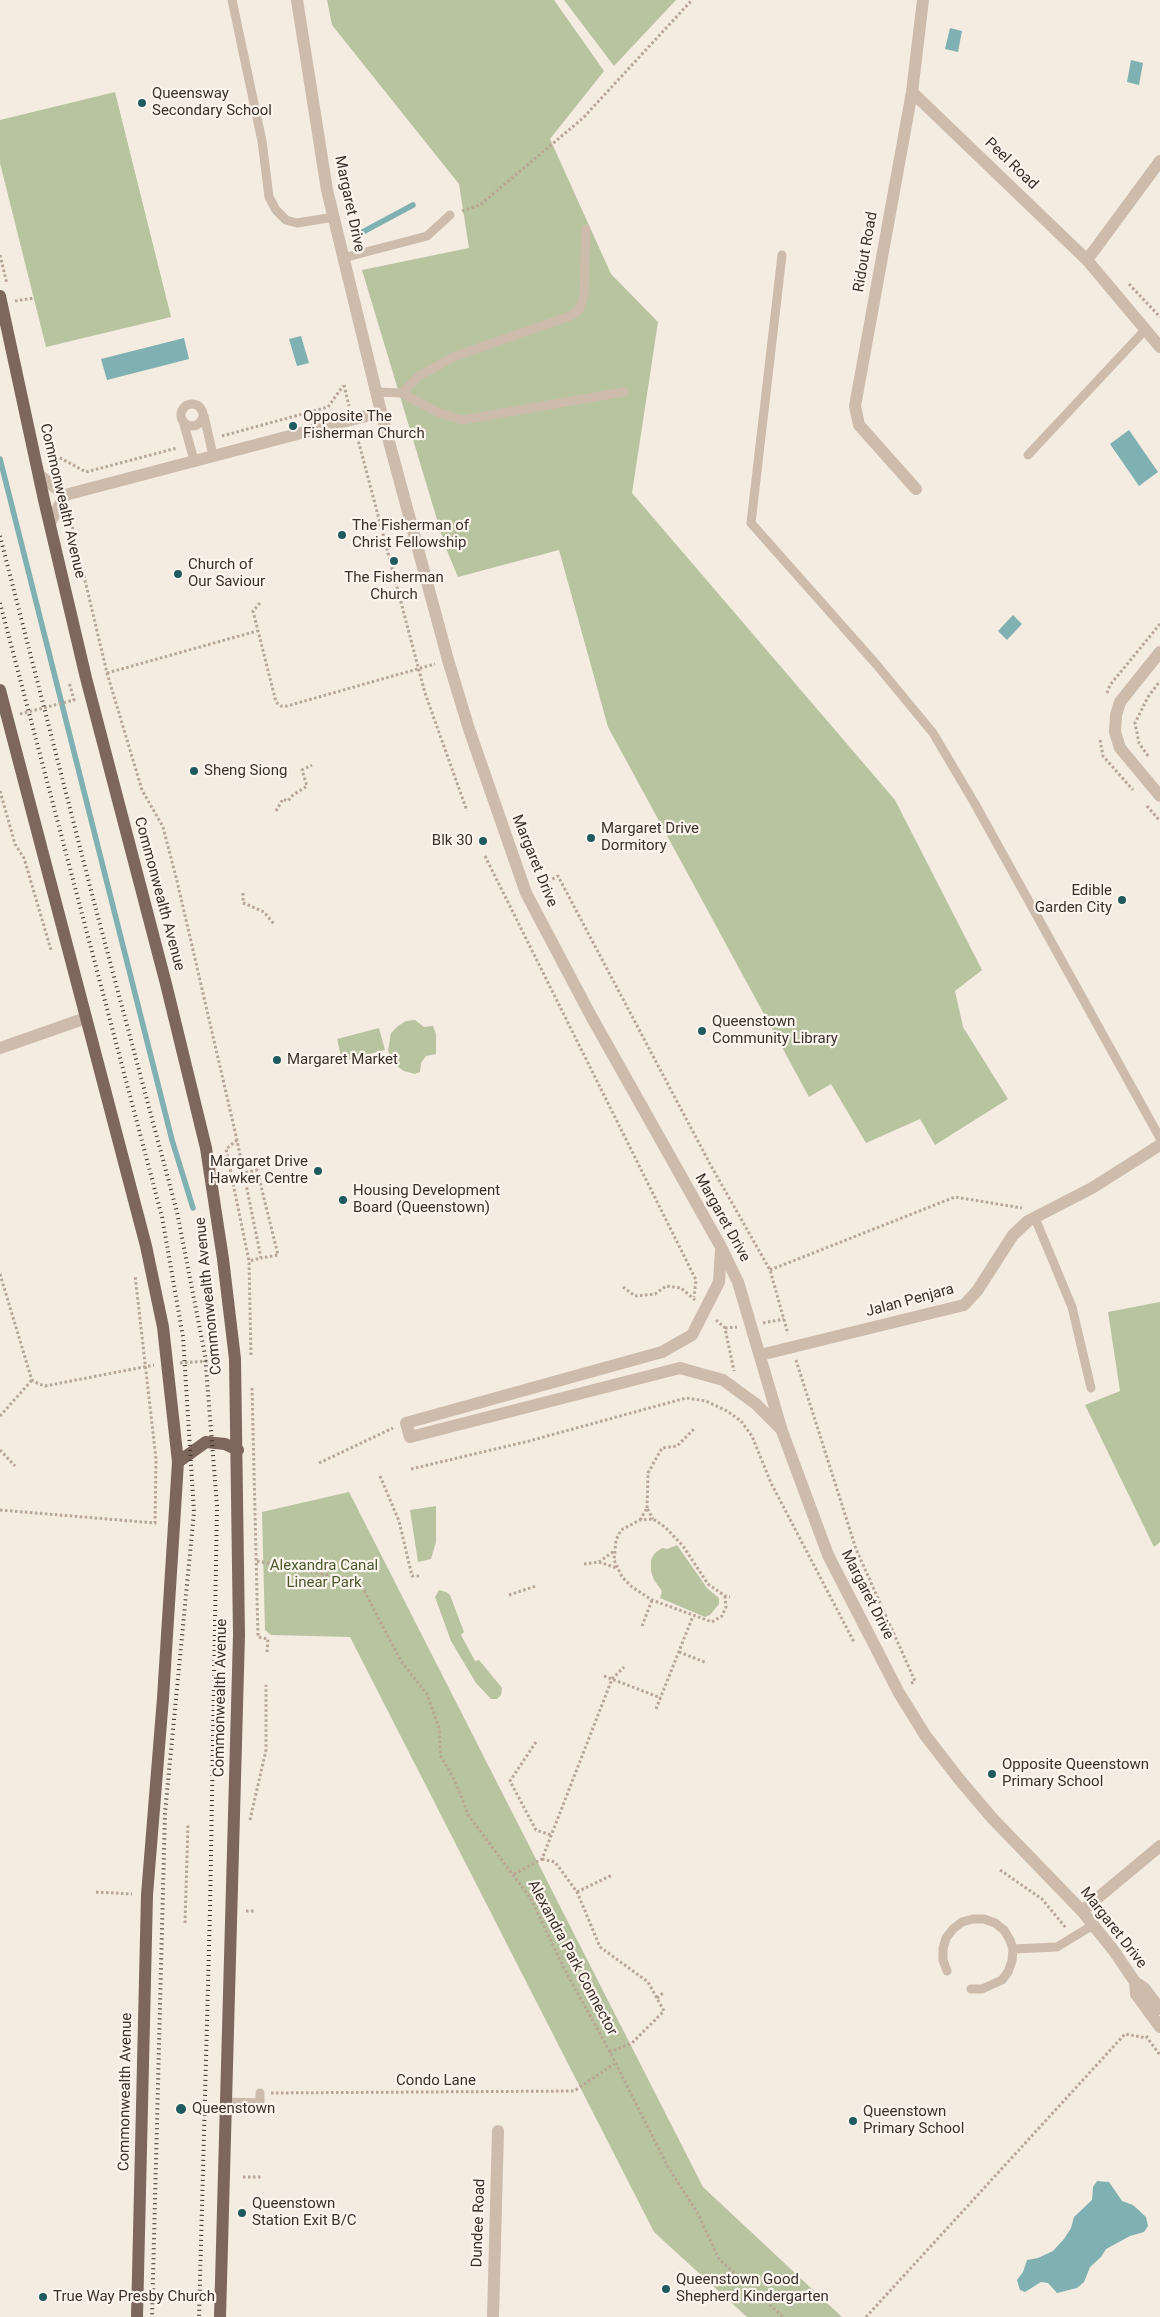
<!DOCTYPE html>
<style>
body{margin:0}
canvas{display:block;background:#f4ebe1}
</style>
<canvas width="1160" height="2317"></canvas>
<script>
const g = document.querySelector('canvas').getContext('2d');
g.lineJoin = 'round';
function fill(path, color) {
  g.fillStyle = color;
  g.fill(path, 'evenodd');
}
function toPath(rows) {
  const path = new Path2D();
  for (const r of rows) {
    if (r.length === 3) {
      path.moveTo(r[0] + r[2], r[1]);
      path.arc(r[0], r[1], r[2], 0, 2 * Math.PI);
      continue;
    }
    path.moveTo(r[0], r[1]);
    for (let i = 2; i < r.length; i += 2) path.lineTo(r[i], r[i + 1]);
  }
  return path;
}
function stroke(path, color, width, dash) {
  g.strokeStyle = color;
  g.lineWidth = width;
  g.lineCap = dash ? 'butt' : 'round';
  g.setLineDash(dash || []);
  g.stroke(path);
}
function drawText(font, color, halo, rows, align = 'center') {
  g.font = font + ' Roboto,sans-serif';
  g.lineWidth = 4.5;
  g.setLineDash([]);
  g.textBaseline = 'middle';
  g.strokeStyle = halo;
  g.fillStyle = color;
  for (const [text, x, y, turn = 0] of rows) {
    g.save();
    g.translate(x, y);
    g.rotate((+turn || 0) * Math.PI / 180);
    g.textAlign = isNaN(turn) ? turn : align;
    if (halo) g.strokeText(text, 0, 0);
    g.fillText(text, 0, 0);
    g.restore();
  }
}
fill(toPath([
 [327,0,554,0,604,71,550,139,611,274,658,322,632,493,895,800,982,970,955,991,963,1027,1008,1099,935,1145,920,1119,866,1143,831,1084,809,1097,608,727,559,550,458,577,445,546,362,270,469,248,459,184,332,25],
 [564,0,676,0,614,66],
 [115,92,171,317,46,347,0,163,0,120],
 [415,1020,424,1027,433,1026,436,1034,436,1054,426,1056,421,1063,420,1072,415,1074,404,1071,394,1064,388,1051,391,1033,398,1026,406,1021],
 [379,1028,385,1050,342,1061,337,1039],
 [1160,1302,1160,1542,1154,1547,1085,1405,1120,1391,1108,1312],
 [349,1492,703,2187,842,2317,747,2317,654,2232,350,1637,271,1635,265,1630,262,1512],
 [436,1506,436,1542,431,1559,418,1562,410,1510],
 [677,1545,707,1588,719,1598,719,1604,710,1615,705,1617,660,1598,662,1591,654,1580,651,1571,651,1560,655,1553,662,1548,667,1549],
 [439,1590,446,1592,450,1595,464,1632,461,1635,475,1661,479,1660,502,1688,501,1695,497,1699,491,1699,476,1683,451,1641,435,1597]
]), '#b8c4a0');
fill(toPath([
 [950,28,962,31,958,52,945,49],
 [1131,60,1143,63,1139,85,1127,82],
 [301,336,309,363,297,366,289,339],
 [184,338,189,359,107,380,101,359],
 [1129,430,1158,472,1139,486,1110,444],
 [1013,615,1022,624,1007,640,998,631],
 [1097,2181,1109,2182,1122,2201,1133,2205,1146,2217,1148,2226,1144,2232,1130,2236,1106,2249,1101,2257,1090,2267,1084,2282,1077,2288,1057,2293,1048,2283,1041,2282,1025,2292,1020,2290,1017,2280,1023,2272,1027,2260,1038,2258,1053,2251,1064,2239,1071,2228,1074,2217,1092,2200,1093,2187]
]), '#7fb0b2');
stroke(toPath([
 [359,234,413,205],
 [0,459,172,1140,193,1208]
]), '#7fb0b2', 5.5);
stroke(toPath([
 [462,211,480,205,583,118,692,0],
 [0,255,7,284],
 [1129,284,1160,317],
 [15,301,34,298],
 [344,385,349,406],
 [356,432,425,693,467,811],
 [222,436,328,407,343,386],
 [50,449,57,470],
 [51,453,86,472,177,448],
 [70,517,107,673,142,790,163,827,177,881,237,1140,261,1258,249,1261],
 [260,603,253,611,276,702,281,706,287,706,435,664],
 [107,673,257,631],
 [1107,693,1110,685,1160,624],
 [20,714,74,700,69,682],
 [1100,740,1103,756,1133,790],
 [1148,756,1139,743,1135,723,1148,697,1160,681],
 [0,791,15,844,24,858,51,950],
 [1147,806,1160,821],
 [276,811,283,799,288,801,293,795,307,786,302,770,312,765],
 [485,856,696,1280,694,1297],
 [539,886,558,876,710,1164,770,1270,788,1334],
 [243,893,243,903,264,912,274,924],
 [237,1140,226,1149,249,1261,251,1356],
 [231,1176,257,1170,278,1255,261,1258],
 [770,1270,955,1197,1022,1208],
 [0,1274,30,1374,32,1380,39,1384,45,1386,154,1365],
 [623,1287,635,1296,655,1294,666,1286,681,1288,695,1300],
 [716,1320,725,1328,734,1371],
 [763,1323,784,1319],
 [725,1328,737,1327],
 [796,1360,856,1549,915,1681,910,1684],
 [180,1363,221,1360],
 [252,1388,258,1637,268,1639,267,1652],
 [0,1416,32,1380],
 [0,1450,15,1466],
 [319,1463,393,1428],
 [411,1469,529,1441,686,1398,706,1401,727,1411,741,1421,752,1436,771,1483,854,1642],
 [380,1476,399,1521,412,1576,420,1576],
 [647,1508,648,1473,662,1448,677,1446,694,1429],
 [0,1510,155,1523,156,1459,135,1275],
 [640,1520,647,1508,653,1519],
 [257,1561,359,1581,401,1661,427,1694,439,1728,441,1757,453,1777,469,1816,531,1899,565,1970,610,2052,668,2167,697,2212,719,2259,783,2317],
 [599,1562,617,1568],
 [584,1564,599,1562,614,1551],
 [509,1595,536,1586],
 [725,1596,726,1607,722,1616,712,1622,652,1600,632,1587,622,1577,614,1560,616,1540,621,1530,640,1520,653,1519,665,1527,683,1546,708,1584,725,1596,730,1597],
 [642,1626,652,1600],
 [679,1652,707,1663],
 [604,1676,661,1698],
 [656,1709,693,1616],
 [536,1742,510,1781,536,1830,551,1835],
 [250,1820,266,1750,266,1685],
 [542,1859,555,1862,577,1892,600,1947,648,1982,664,2011,632,2043,610,2052],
 [1000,1870,1042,1899,1066,1928],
 [514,1874,542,1859,612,1679,624,1667],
 [96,1892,132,1894],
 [577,1892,612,1875],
 [246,1911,256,1911],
 [185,1923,188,1824],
 [657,1998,664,1992],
 [1146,2036,1160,2055],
 [271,2093,574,2091,614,2064],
 [243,2177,262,2177],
 [866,2317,1125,2034,1147,2038]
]), '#b9a596', 3, [2.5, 2.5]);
stroke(toPath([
 [232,0,262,141,269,197,276,210,286,220,297,223,334,217],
 [782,255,751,523,876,664,933,733,975,804,1160,1138],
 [343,258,427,236,450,215],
 [377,392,402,393,437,412,462,420,624,392],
 [402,393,419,376,453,357,570,316,579,310,584,295,586,229],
 [192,415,11],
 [204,416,213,455],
 [183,421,194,460],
 [1028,455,1145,330],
 [1035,1218,1072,1307,1091,1388],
 [1013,1949,1057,1947,1093,1925],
 [947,1971,943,1960,943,1949,946,1938,953,1929,962,1922,973,1919,984,1919,995,1923,1004,1930,1010,1940,1013,1949,1012,1961,1008,1972,1002,1980,982,1989,971,1989],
 [227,2102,260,2103,260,2093]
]), '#cdbbac', 9);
stroke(toPath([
 [912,92,1087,260,1160,347],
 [1087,260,1160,161],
 [39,475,65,495],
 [916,489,859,425,855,406,912,92,923,0],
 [50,523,65,495,381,412],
 [1160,652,1120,702,1116,715,1115,732,1120,748,1160,796],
 [0,1048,86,1018],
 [662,1352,406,1423,410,1437,680,1368],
 [760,1355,964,1305,977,1291,1013,1235,1028,1221,1092,1188,1160,1145],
 [1082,1911,1160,1846],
 [493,2317,498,2131]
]), '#cdbbac', 12);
stroke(toPath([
 [297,0,327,190,381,412,448,660,469,729,526,893,591,1016,721,1247,738,1282,782,1431,828,1555,899,1693,925,1735,959,1779,992,1818,1082,1911,1114,1951,1135,1982,1144,1988,1160,2009],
 [662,1352,692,1335,719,1282,721,1250],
 [680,1368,723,1380,756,1404,781,1429],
 [1135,1982,1136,1994,1160,2027]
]), '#cdbbac', 12);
stroke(toPath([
 [0,296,44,500,86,678,166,984,206,1148,223,1259,235,1359,239,1635,220,2317],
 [0,690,146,1246,163,1327,178,1462,163,1698,147,1895,137,2317],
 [178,1462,206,1442,225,1444,238,1450]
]), '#7d675c', 12);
stroke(toPath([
 [0,536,94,902,177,1212,205,1355,217,1506,210,1911,199,2317],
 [0,603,162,1217,183,1337,194,1512,165,1813,152,2317]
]), '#3b302b', 4, [1, 4]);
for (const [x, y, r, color] of [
 [142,103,5,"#1f5a5e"],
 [293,426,5,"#1f5a5e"],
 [342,535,5,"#1f5a5e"],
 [394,561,5,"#1f5a5e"],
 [178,574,5,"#1f5a5e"],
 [194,771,5,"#1f5a5e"],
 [591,838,5,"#1f5a5e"],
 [483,841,5,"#1f5a5e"],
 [1122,900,5,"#1f5a5e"],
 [702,1031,5,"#1f5a5e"],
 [277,1060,5,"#1f5a5e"],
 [318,1171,5,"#1f5a5e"],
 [343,1200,5,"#1f5a5e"],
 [992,1774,5,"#1f5a5e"],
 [181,2109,6,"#1f5a5e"],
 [853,2121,5,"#1f5a5e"],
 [242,2213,5,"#1f5a5e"],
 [666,2289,5,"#1f5a5e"],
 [43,2297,5,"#1f5a5e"]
]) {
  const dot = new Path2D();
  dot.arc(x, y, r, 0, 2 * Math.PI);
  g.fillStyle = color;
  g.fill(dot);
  stroke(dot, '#fbf5ee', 2);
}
drawText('15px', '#3b302b', '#fbf5ee', [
 ["Queensway",152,94],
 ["Secondary School",152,111],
 ["Opposite The",303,417],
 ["Fisherman Church",303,434],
 ["The Fisherman of",352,526],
 ["Christ Fellowship",352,543],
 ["Church of",188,565],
 ["Our Saviour",188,582],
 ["The Fisherman",394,578,"center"],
 ["Church",394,595,"center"],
 ["Sheng Siong",204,771],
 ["Margaret Drive",601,829],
 ["Dormitory",601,846],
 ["Blk 30",473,841,"right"],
 ["Edible",1112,891,"right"],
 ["Garden City",1112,908,"right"],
 ["Queenstown",712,1022],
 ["Community Library",712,1039],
 ["Margaret Market",287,1060],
 ["Margaret Drive",308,1162,"right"],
 ["Hawker Centre",308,1179,"right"],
 ["Housing Development",353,1191],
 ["Board (Queenstown)",353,1208],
 ["Opposite Queenstown",1002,1765],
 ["Primary School",1002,1782],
 ["Queenstown",192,2109],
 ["Queenstown",863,2112],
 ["Primary School",863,2129],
 ["Queenstown",252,2204],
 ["Station Exit B/C",252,2221],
 ["Queenstown Good",676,2280],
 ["Shepherd Kindergarten",676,2297],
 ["True Way Presby Church",53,2297]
], 'left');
drawText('15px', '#3b302b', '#fbf5ee', [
 ["Peel Road",1011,164,44],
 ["Margaret Drive",349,204,78],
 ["Ridout Road",866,252,-80],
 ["Commonwealth Avenue",62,501,77],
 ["Margaret Drive",534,861,68],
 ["Commonwealth Avenue",159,894,75],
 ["Margaret Drive",722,1218,61],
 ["Commonwealth Avenue",209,1296,-96],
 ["Jalan Penjara",910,1301,-15],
 ["Margaret Drive",867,1595,63],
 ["Commonwealth Avenue",221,1698,-89],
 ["Margaret Drive",1113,1928,52],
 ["Alexandra Park Connector",572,1958,62],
 ["Condo Lane",436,2081],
 ["Commonwealth Avenue",126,2092,-89],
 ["Dundee Road",479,2223,-88]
]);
drawText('15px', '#4a5a2e', '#fbf5ee', [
 ["Alexandra Canal",324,1566],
 ["Linear Park",324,1583]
]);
</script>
